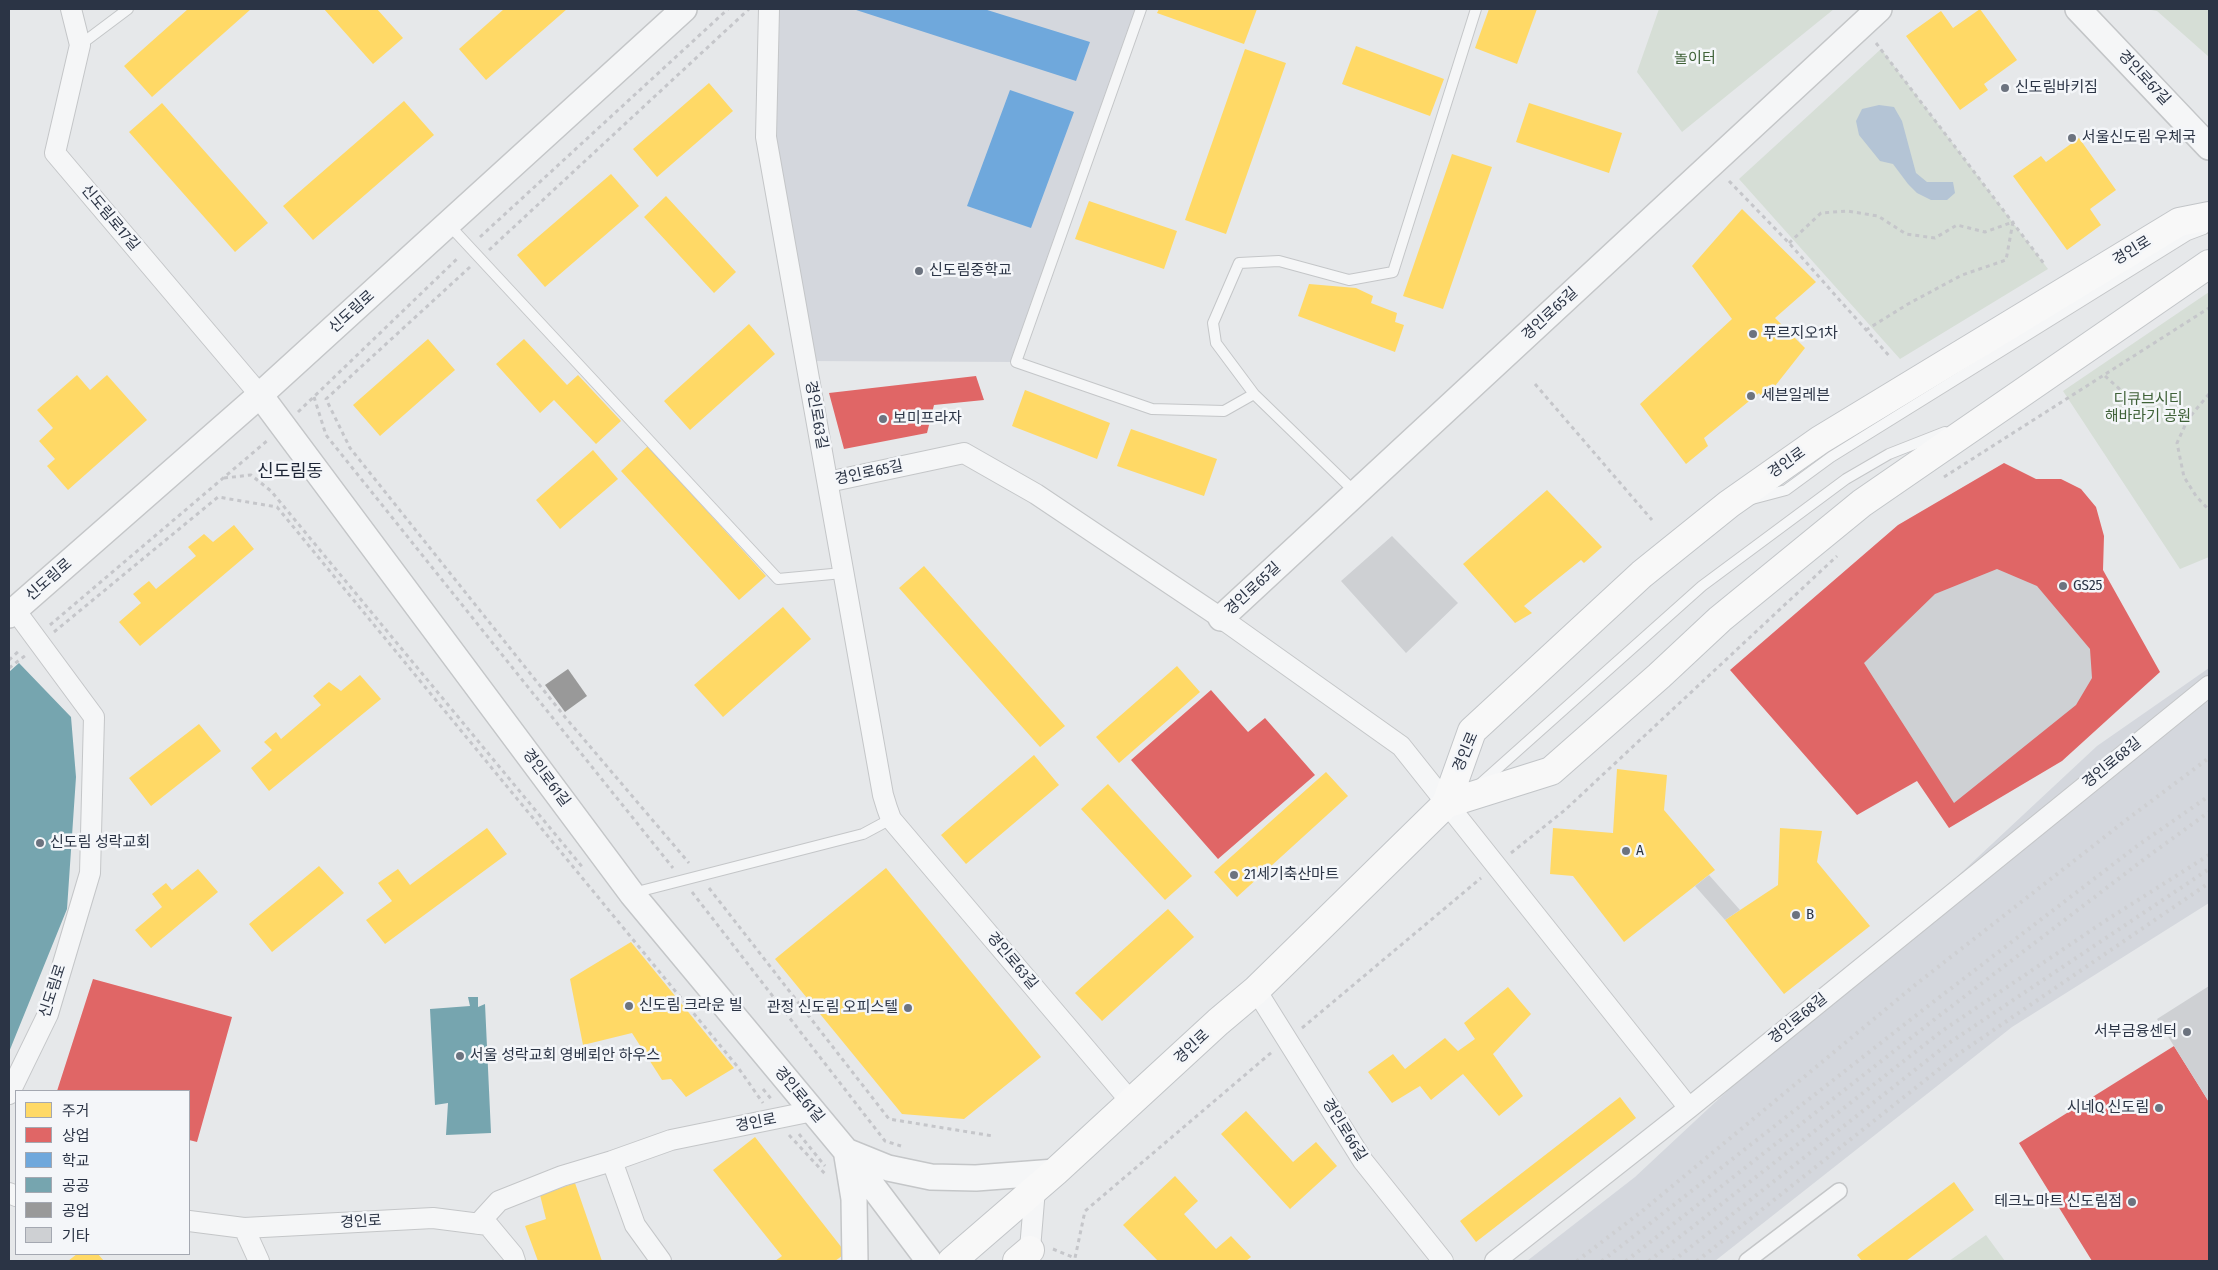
<!DOCTYPE html>
<meta charset="utf-8">
<style>
body{margin:0}
#map{position:relative;width:2218px;height:1270px;overflow:hidden;background:#e6e8ea;font-family:"Fira Sans Condensed","Noto Sans KR",sans-serif}
canvas{display:block}
.frame{position:absolute;inset:0;border:10px solid #2b3445;pointer-events:none}
.legend{position:absolute;left:15px;top:1090px;width:175px;height:165px;box-sizing:border-box;background:#f4f6f9;border:1px solid #a4a8b1;margin:0;padding:6px 9px;list-style:none;font-size:15px;color:#2b3445}
.legend li{display:flex;align-items:center;gap:10px;height:25px}
.legend b{width:25px;border:1px solid #a4a8b1}
</style>
<div id="map">
<canvas width="2218" height="1270"></canvas>
<div class="frame"></div>
<ul class="legend">
<li><b style="height:14px;background:#ffd966"></b>주거</li>
<li><b style="height:14px;background:#e06666"></b>상업</li>
<li><b style="height:14px;background:#6fa8dc"></b>학교</li>
<li><b style="height:14px;background:#76a5af"></b>공공</li>
<li><b style="height:14px;background:#999"></b>공업</li>
<li><b style="height:14px;background:#ced0d3"></b>기타</li>
</ul>
</div>
<script>
const g = document.querySelector('canvas').getContext('2d');
g.lineJoin = 'round';
function fill(path, color) {
  g.fillStyle = color;
  g.fill(path, 'evenodd');
}
function toPath(rows) {
  const path = new Path2D();
  for (const r of rows) {
    path.moveTo(r[0], r[1]);
    for (let i = 2; i < r.length; i += 2) path.lineTo(r[i], r[i + 1]);
  }
  return path;
}
function stroke(path, color, width, dash) {
  g.strokeStyle = color;
  g.lineWidth = width;
  g.lineCap = dash ? 'butt' : 'round';
  g.setLineDash(dash || []);
  g.stroke(path);
}
function drawText(font, color, halo, rows, align = 'center') {
  g.font = font + ' "Fira Sans Condensed","Noto Sans KR",sans-serif';
  g.lineWidth = 5;
  g.setLineDash([]);
  g.textBaseline = 'middle';
  g.strokeStyle = halo;
  g.fillStyle = color;
  for (const [text, x, y, turn = 0] of rows) {
    g.save();
    g.translate(x, y);
    g.rotate((+turn || 0) * Math.PI / 180);
    g.textAlign = isNaN(turn) ? turn : align;
    if (halo) g.strokeText(text, 0, 0);
    g.fillText(text, 0, 0);
    g.restore();
  }
}
fill(toPath([
 [769,9,1141,9,1016,362,806,361,766,137],
 [2209,668,2209,903,2012,1027,1715,1261,1527,1261,1635,1177,2097,746]
]), '#d4d7dd');
fill(toPath([
 [1659,9,1834,9,1682,132,1637,72],
 [2145,9,2209,9,2209,57,2157,11],
 [1881,49,2048,269,1900,359,1739,179],
 [2209,292,2209,557,2180,569,2063,391],
 [1986,1235,2005,1261,1949,1261]
]), '#d6ded6');
fill(toPath([
 [1879,105,1894,107,1902,121,1916,173,1927,182,1953,182,1955,193,1947,200,1931,200,1917,193,1908,184,1893,164,1880,161,1859,135,1856,121,1862,109]
]), '#b4c4d5');
fill(toPath([
 [188,9,251,9,152,97,124,66],
 [324,9,377,9,403,38,373,64],
 [504,9,567,9,486,80,459,49],
 [1159,9,1257,9,1244,44,1157,13],
 [1489,9,1537,9,1517,64,1475,48],
 [1980,9,2017,60,1984,84,1988,90,1960,110,1906,36,1941,11,1953,28],
 [1356,46,1444,79,1430,116,1342,84],
 [1245,49,1286,63,1226,234,1185,220],
 [709,83,733,111,657,177,633,149],
 [404,101,434,135,313,240,283,206],
 [162,103,268,223,235,252,129,132],
 [1529,103,1622,133,1609,173,1516,142],
 [2079,138,2116,190,2090,209,2101,225,2067,250,2013,176,2041,156,2046,162],
 [1452,154,1492,167,1443,309,1403,296],
 [611,174,639,206,545,287,517,255],
 [666,196,736,272,714,293,644,217],
 [1089,201,1177,231,1164,269,1075,239],
 [1742,209,1816,282,1775,318,1805,348,1764,400,1759,393,1704,438,1708,446,1686,464,1640,404,1732,319,1692,266],
 [1309,284,1356,288,1373,296,1371,303,1397,313,1395,322,1404,325,1395,352,1298,316],
 [749,324,775,354,690,430,664,401],
 [428,339,455,370,380,436,353,405],
 [524,339,567,385,578,375,621,421,596,444,554,400,540,413,496,364],
 [77,375,90,390,107,375,147,420,68,490,47,466,55,459,39,441,53,428,37,410],
 [1025,390,1110,423,1097,459,1012,426],
 [1131,429,1217,459,1204,496,1117,466],
 [648,446,766,576,739,600,621,471],
 [593,450,618,479,560,529,536,500],
 [1547,490,1602,547,1584,563,1581,560,1524,606,1532,613,1515,623,1463,564],
 [234,525,254,549,140,646,119,622,141,603,133,594,149,581,156,589,196,556,188,547,204,534,213,542],
 [924,566,1065,726,1040,747,899,588],
 [783,607,811,639,723,717,694,685],
 [1177,666,1200,692,1119,763,1096,737],
 [360,675,381,699,269,791,251,768,272,750,264,742,276,732,281,739,321,705,313,696,329,682,341,691],
 [199,724,221,751,151,806,129,778],
 [1034,755,1059,785,966,864,941,835],
 [1617,769,1667,775,1664,810,1715,870,1624,942,1573,876,1550,874,1553,828,1613,833],
 [1326,772,1348,796,1237,897,1214,872],
 [1108,784,1192,876,1165,900,1081,809],
 [487,828,507,854,385,944,366,920,392,901,378,883,398,869,410,885],
 [1780,828,1822,831,1817,862,1870,926,1784,994,1725,920,1778,885],
 [319,866,344,893,272,952,249,924],
 [886,868,1041,1057,964,1119,902,1114,775,959],
 [198,869,218,892,151,948,135,930,162,907,152,894,166,883,172,890],
 [1168,909,1194,937,1102,1021,1075,993],
 [631,942,734,1068,686,1097,671,1079,662,1080,632,1033,583,1045,570,979],
 [1508,987,1531,1014,1493,1054,1523,1096,1499,1116,1463,1074,1431,1100,1420,1086,1392,1103,1368,1072,1393,1054,1405,1069,1445,1038,1458,1051,1475,1039,1464,1023],
 [1620,1097,1636,1118,1476,1242,1460,1221],
 [1246,1111,1293,1162,1316,1142,1337,1166,1290,1209,1221,1134],
 [755,1137,846,1253,835,1261,775,1261,782,1256,713,1170],
 [1175,1176,1198,1201,1184,1214,1216,1249,1231,1236,1251,1257,1246,1261,1158,1261,1123,1225],
 [1954,1182,1974,1210,1906,1261,1862,1261,1857,1255],
 [575,1183,602,1261,538,1261,525,1226,546,1219,540,1195],
 [77,1254,98,1254,104,1261,68,1261]
]), '#ffd966');
fill(toPath([
 [976,376,984,400,934,405,927,433,844,449,829,393],
 [2004,463,2036,479,2061,479,2081,489,2096,507,2104,536,2103,570,2160,672,2062,761,1949,828,1917,781,1857,815,1730,670,1898,525],
 [1211,690,1248,732,1265,718,1315,775,1218,859,1131,760],
 [93,979,232,1017,197,1142,189,1140,189,1091,57,1091],
 [2174,1046,2209,1102,2209,1261,2092,1261,2019,1143]
]), '#e06666');
fill(toPath([
 [853,9,984,9,1090,42,1076,81],
 [1010,90,1074,112,1031,228,967,206]
]), '#6fa8dc');
fill(toPath([
 [19,663,71,717,76,777,67,909,9,1052,9,672],
 [468,997,478,997,478,1007,485,1004,491,1133,446,1135,448,1103,435,1105,430,1009,470,1006]
]), '#76a5af');
fill(toPath([
 [568,669,587,696,565,712,545,685]
]), '#999');
fill(toPath([
 [1392,536,1458,603,1406,653,1341,581],
 [1997,569,2037,586,2090,649,2092,678,2076,705,1954,803,1864,663,1935,594],
 [1709,875,1740,910,1725,920,1695,886],
 [2209,986,2209,1102,2157,1019]
]), '#ced0d3');
const service = toPath([
 [1141,9,1016,362,1152,409,1224,411,1254,394],
 [80,45,128,9],
 [449,225,778,579,843,573],
 [1355,492,1254,394,1216,343,1213,323,1239,263,1279,261,1349,280,1393,272,1476,9],
 [1752,499,1786,490,1831,457,2188,235,2204,229],
 [1479,785,1702,586,1846,479,1889,454,1945,432],
 [633,893,863,834,891,819]
]);
const pedestrian = toPath([
 [1747,1261,1839,1191]
]);
const minor = toPath([
 [71,9,80,45,55,153,260,395],
 [769,9,766,137,883,795,887,808,891,819,1132,1103],
 [828,482,964,453,1036,494,1221,618,1401,746,1689,1108],
 [1256,990,1363,1161,1443,1261],
 [9,1094,48,1014,90,873,94,717,15,610],
 [612,1161,671,1140,813,1111],
 [9,1193,16,1196],
 [189,1221,244,1228,259,1261],
 [478,1224,499,1201,562,1176,612,1161,635,1225,661,1261],
 [244,1228,433,1218,488,1225,513,1255,515,1261],
 [1029,1261,1035,1189],
 [1495,1261,1689,1108,2209,686]
]);
const tertiary = toPath([
 [2078,9,2209,147],
 [260,395,632,894,846,1151,929,1261],
 [9,615,260,395,684,9],
 [1221,618,1879,9],
 [846,1151,888,1168,931,1177,976,1178,1055,1172],
 [847,1156,854,1199,855,1261]
]);
const secondary = toPath([
 [1017,1261,1030,1250]
]);
const primary = toPath([
 [1446,804,1551,771,1659,676,1720,619,1862,503,2209,264],
 [952,1261,1055,1172,1218,1022,1256,990,1446,804,1472,731,1642,574,1729,504,1820,440,2179,222,2209,216]
]);
stroke(service, '#c4c6c8', 12);
stroke(pedestrian, '#c4c6c8', 18);
stroke(minor, '#c4c6c8', 22);
stroke(tertiary, '#c4c6c8', 28);
stroke(secondary, '#c4c6c8', 30);
stroke(primary, '#c2c5c8', 30);
stroke(toPath([
 [1876,43,2045,265],
 [1729,181,1789,243,1891,358],
 [480,237,728,9],
 [1789,243,1821,213,1847,211,1878,216,1906,234,1935,238,1957,225,1985,232,2013,222,2006,260,1962,275,1908,304,1866,330],
 [489,250,749,9],
 [470,267,326,399,350,448,565,717,689,863],
 [2105,376,2143,410,2188,419],
 [1535,384,1652,520],
 [2209,394,2188,419,2177,443,2184,477,2196,496,2209,510],
 [314,397,326,435,673,868],
 [298,412,459,257],
 [1944,477,2209,308],
 [224,478,251,475,271,491,584,869],
 [50,625,268,440],
 [54,632,218,497,277,507,737,1066,763,1103],
 [9,660,20,650],
 [9,668,26,655],
 [1511,853,1565,810,1837,556],
 [709,888,889,1119,993,1136],
 [692,892,885,1141,901,1146],
 [1302,1028,1481,878],
 [763,1089,772,1100],
 [799,1134,825,1166],
 [789,1135,827,1176],
 [1053,1249,1075,1258,1085,1211,1272,1052]
]), '#c5c6ca', 3, [4, 4]);
stroke(service, '#f5f6f7', 10);
stroke(pedestrian, '#f5f6f7', 15);
stroke(minor, '#f5f6f7', 20);
stroke(tertiary, '#f5f6f7', 25);
stroke(secondary, '#f8f8f8', 28);
stroke(primary, '#f8f8f8', 28);
stroke(toPath([
 [1577,1261,1641,1212,1915,985,2125,821,2209,758],
 [1602,1261,1928,1006,2137,846,2209,796],
 [1626,1261,1935,1019,2147,857,2209,812],
 [1649,1261,1942,1031,2105,921,2209,855],
 [1673,1261,1949,1043,2209,869],
 [1697,1261,1957,1055,2209,883]
]), '#cecfd2', 4, [2.5, 5]);
for (const [x, y, r, color] of [
 [2005,88,5,"#6c737f"],
 [2072,138,5,"#6c737f"],
 [919,271,5,"#6c737f"],
 [1753,334,5,"#6c737f"],
 [1751,396,5,"#6c737f"],
 [883,419,5,"#6c737f"],
 [2063,586,5,"#6c737f"],
 [40,843,5,"#6c737f"],
 [1626,851,5,"#6c737f"],
 [1234,875,5,"#6c737f"],
 [1796,915,5,"#6c737f"],
 [629,1006,5,"#6c737f"],
 [908,1008,5,"#6c737f"],
 [2187,1032,5,"#6c737f"],
 [460,1056,5,"#6c737f"],
 [2159,1108,5,"#6c737f"],
 [2132,1202,5,"#6c737f"]
]) {
  const dot = new Path2D();
  dot.arc(x, y, r, 0, 2 * Math.PI);
  g.fillStyle = color;
  g.fill(dot);
  stroke(dot, '#f4f6f9', 2);
}
drawText('15px', '#3f6138', '#f4f6f9', [
 ["놀이터",1695,59],
 ["디큐브시티",2148,400],
 ["해바라기 공원",2148,417]
]);
drawText('15px', '#2b3445', '#f4f6f9', [
 ["경인로67길",2144,78,47],
 ["신도림로17길",110,218,50],
 ["경인로",2132,251,-31],
 ["신도림로",352,312,-42],
 ["경인로65길",1550,314,-43],
 ["경인로63길",816,415,80],
 ["경인로",1787,463,-35],
 ["경인로65길",869,473,-12],
 ["신도림로",49,580,-41],
 ["경인로65길",1253,589,-43],
 ["경인로",1466,752,-67],
 ["경인로68길",2112,763,-39],
 ["경인로61길",546,778,53],
 ["경인로63길",1012,961,50],
 ["신도림로",53,991,-72],
 ["경인로68길",1798,1019,-39],
 ["경인로",1192,1047,-43],
 ["경인로61길",799,1095,50],
 ["경인로",756,1123,-11],
 ["경인로66길",1344,1130,58],
 ["경인로",361,1222,-3]
]);
drawText('15px', '#2b3445', '#f4f6f9', [
 ["신도림바키짐",2015,88],
 ["서울신도림 우체국",2082,138],
 ["신도림중학교",929,271],
 ["푸르지오1차",1763,334],
 ["세븐일레븐",1761,396],
 ["보미프라자",893,419],
 ["GS25",2073,586],
 ["신도림 성락교회",50,843],
 ["A",1636,851],
 ["21세기축산마트",1244,875],
 ["B",1806,915],
 ["신도림 크라운 빌",639,1006],
 ["관정 신도림 오피스텔",898,1008,"right"],
 ["서부금융센터",2177,1032,"right"],
 ["서울 성락교회 영베뢰안 하우스",470,1056],
 ["시네Q 신도림",2149,1108,"right"],
 ["테크노마트 신도림점",2122,1202,"right"]
], 'left');
drawText('18px', '#1d2536', '#f4f6f9', [
 ["신도림동",290,472]
]);
</script>
